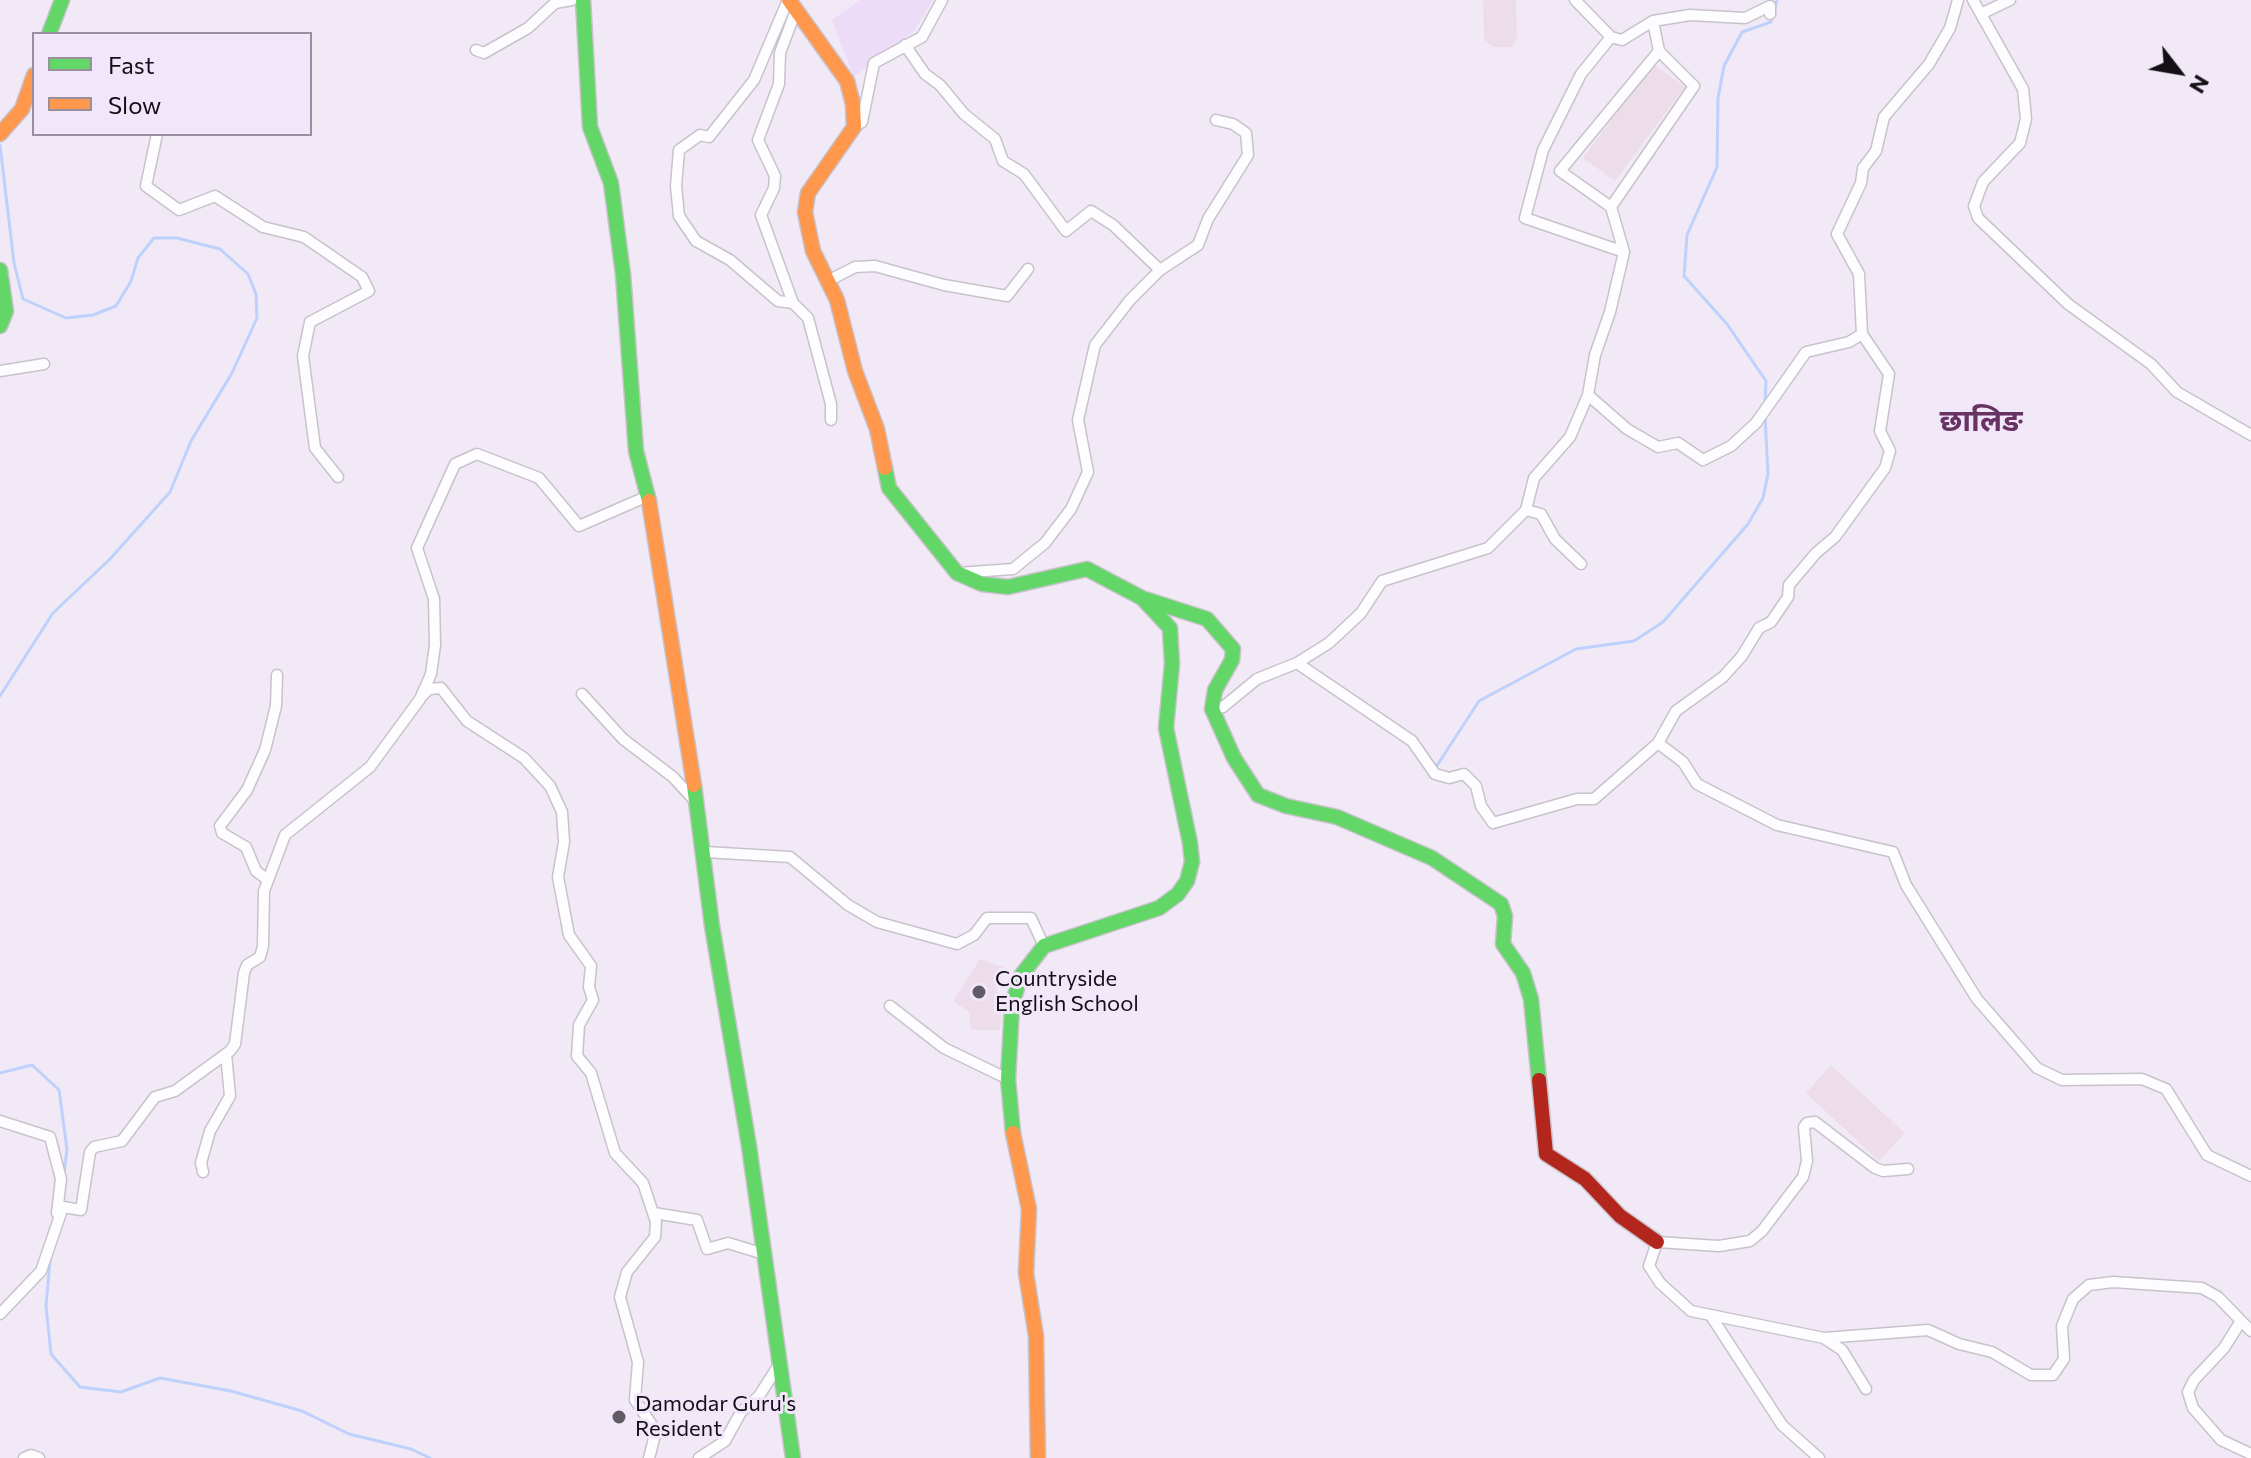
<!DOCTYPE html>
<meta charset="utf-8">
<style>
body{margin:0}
#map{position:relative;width:2251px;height:1458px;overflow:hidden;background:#f1eaf6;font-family:Commissioner,sans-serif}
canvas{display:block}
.legend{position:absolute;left:32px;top:32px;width:280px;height:104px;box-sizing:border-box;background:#f2e6fa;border:2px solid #99909e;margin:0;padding:10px 14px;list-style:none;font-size:24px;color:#130f15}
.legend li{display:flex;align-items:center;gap:16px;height:40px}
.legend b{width:40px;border:2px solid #99909e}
.north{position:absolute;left:2139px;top:32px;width:80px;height:80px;-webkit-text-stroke:6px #f2e6fa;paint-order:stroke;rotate:121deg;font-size:22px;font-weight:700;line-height:32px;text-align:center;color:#130f15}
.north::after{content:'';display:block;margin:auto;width:28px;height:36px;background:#130f15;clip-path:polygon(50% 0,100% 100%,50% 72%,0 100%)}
</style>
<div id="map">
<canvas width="2251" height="1458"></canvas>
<ul class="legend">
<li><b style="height:10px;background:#63d668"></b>Fast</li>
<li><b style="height:10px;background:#ff974d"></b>Slow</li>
</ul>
<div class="north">N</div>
</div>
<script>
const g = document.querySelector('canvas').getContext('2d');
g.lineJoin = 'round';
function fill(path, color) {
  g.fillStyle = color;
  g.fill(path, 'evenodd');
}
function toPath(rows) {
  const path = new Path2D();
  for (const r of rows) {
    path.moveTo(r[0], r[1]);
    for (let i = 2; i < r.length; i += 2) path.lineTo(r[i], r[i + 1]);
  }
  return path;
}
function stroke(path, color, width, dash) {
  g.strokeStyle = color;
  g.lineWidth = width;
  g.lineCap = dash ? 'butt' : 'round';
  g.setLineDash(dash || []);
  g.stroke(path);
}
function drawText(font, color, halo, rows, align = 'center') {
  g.font = font + ' Commissioner,"Noto Sans Devanagari",sans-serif';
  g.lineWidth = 6;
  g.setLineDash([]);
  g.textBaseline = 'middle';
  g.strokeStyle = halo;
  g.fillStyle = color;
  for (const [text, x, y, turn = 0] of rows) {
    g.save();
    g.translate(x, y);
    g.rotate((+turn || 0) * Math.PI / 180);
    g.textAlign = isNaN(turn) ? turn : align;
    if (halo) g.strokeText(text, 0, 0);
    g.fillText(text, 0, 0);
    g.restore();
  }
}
fill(toPath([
 [1483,0,1516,0,1517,38,1512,47,1493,47,1484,39],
 [1653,64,1685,87,1615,181,1583,158],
 [1831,1065,1905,1133,1879,1161,1806,1093]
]), '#eddde9');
fill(toPath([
 [980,959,1008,969,996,989,1003,996,1000,1030,971,1030,969,1012,953,1001]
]), '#edddea');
fill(toPath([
 [860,0,933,0,914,31,854,77,832,20]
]), '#eddcf8');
stroke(toPath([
 [1774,10,1777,0],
 [0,145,14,263,23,299,66,318,93,315,116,306,131,281,138,258,154,238,177,238,220,249,248,274,256,294,257,318,232,373,191,441,170,492,110,559,53,613,0,696],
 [1765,404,1766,381,1727,324,1684,276,1687,235,1717,167,1718,98,1724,66,1742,32,1771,22,1772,17],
 [1436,767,1479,701,1576,649,1634,641,1663,622,1748,524,1763,498,1768,474,1765,416],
 [0,1073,32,1065,59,1090,67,1149,64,1174],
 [50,1260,46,1306,51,1354,80,1387,121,1392,160,1378,231,1391,302,1411,349,1434,411,1449,430,1458]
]), '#bed1fc', 3);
const street = toPath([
 [788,0,754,80,709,137,700,135,679,150,676,186,679,216,696,241,730,260,778,301,793,303],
 [1575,0,1611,37,1622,40,1653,21,1659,51],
 [1973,0,2023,89,2026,119,2020,143,1983,182,1974,206,1978,218,2068,304,2151,364,2177,392,2251,435],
 [796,10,780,53,779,84,758,140,775,176,774,188,761,215,793,303,808,318,831,404,831,420],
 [1983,13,2010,0],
 [1653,21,1690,15,1745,18,1770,6,1770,14],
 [1611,37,1581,74,1543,150,1525,218,1624,252],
 [905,45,925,74,940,85,964,114,995,139,1003,161,1024,174,1066,231,1091,211,1113,225,1160,270],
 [476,50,484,53,528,28,555,3,572,0],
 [854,127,862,122,874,63,922,37,942,0],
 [157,134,146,186,179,210,215,196,263,227,304,237,362,277,369,291,310,322,303,356,315,448,338,477],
 [828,281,855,267,875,266,944,285,1007,296,1028,269],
 [0,371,44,364],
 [1588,395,1627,429,1658,447,1678,443,1703,460,1731,446,1756,423,1806,352,1849,342,1862,334],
 [1526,510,1541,514,1555,539,1581,564],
 [958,573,1013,569,1045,543,1071,509,1088,472,1078,420,1095,345,1130,300,1160,270,1198,245,1208,219,1248,155,1246,133,1233,124,1216,120],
 [1297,663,1412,741,1435,774,1449,778,1464,774,1476,786,1481,806,1493,823,1577,799,1594,799,1658,743,1683,762,1697,784,1777,825,1893,852,1906,885,1977,999,2037,1068,2062,1080,2142,1079,2166,1089,2207,1155,2251,1176],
 [582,694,623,739,673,777,694,800],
 [422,696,429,689,441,688,467,721,524,758,550,786,562,812,564,842,558,877,569,935,591,966,589,987,593,1000,579,1025,577,1056,591,1073,615,1153,643,1183,656,1222,655,1237,627,1272,620,1297,638,1362,635,1400,656,1431,649,1458],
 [1212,709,1223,707,1257,679,1297,663,1329,643,1361,613,1382,581,1488,548,1526,510,1534,478,1570,437,1588,395,1595,355,1610,312,1624,252,1611,207,1560,171,1659,51,1694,86,1611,207],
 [1658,743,1676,711,1723,677,1742,656,1759,628,1771,622,1788,597,1789,585,1816,553,1835,537,1885,468,1890,451,1880,431,1889,374,1862,334,1859,274,1837,234,1861,183,1863,168,1876,151,1884,117,1929,64,1950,28,1958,0],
 [705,852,790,857,848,905,877,922,957,944,974,935,987,918,1031,918,1044,946],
 [268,880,256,871,246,847,222,833,220,826,247,790,265,750,276,706,277,675],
 [890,1006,944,1048,1008,1079],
 [0,1121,50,1137,61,1179,57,1213],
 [1908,1169,1883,1171,1875,1168,1815,1122,1807,1123,1804,1127,1807,1161,1803,1177,1762,1231,1750,1241,1719,1246,1657,1242,1649,1266,1660,1283,1691,1311,1824,1338,1928,1330,1959,1344,1992,1352,2031,1375,2053,1375,2064,1359,2062,1326,2073,1299,2089,1285,2113,1282,2202,1288,2218,1297,2251,1331],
 [203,1172,201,1163,210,1131,230,1096,226,1054],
 [654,1213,697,1220,707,1249,728,1243,764,1254],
 [0,1314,41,1271,63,1207,81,1210,90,1152,94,1147,122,1141,155,1097,175,1091,230,1051,235,1044,244,973,247,965,260,957,263,946,264,891,285,835,370,767,420,699,431,674,435,645,434,599,417,548,455,464,477,454,539,478,579,526,648,496],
 [1711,1316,1782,1425,1819,1458],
 [2241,1321,2224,1348,2194,1380,2188,1392,2193,1408,2221,1440,2251,1454],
 [1824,1338,1842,1350,1866,1389],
 [24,1458,31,1455,39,1458],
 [699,1458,725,1441,741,1412,759,1396,780,1363]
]);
const fast = toPath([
 [583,0,590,127,611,183,623,274,636,451,649,501],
 [49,34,62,0],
 [0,270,6,311,0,326],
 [885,468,889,488,957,573,982,584,1008,587,1087,569,1142,598,1170,628,1172,664,1166,728,1190,843,1192,862,1187,881,1178,894,1159,908,1044,946,1020,977,1012,1006,1008,1079,1013,1133],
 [1145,599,1207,619,1233,649,1232,660,1215,690,1212,709,1234,758,1258,795,1286,806,1337,817,1432,858,1501,904,1505,916,1503,944,1523,973,1531,999,1539,1080],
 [694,785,712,926,749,1146,793,1458]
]);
const slow = toPath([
 [789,0,847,81,853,104,854,127,808,193,805,212,813,251,837,300,855,371,877,429,885,468],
 [0,134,22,109,34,75],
 [649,501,694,785],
 [1013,1133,1029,1209,1026,1273,1036,1336,1038,1458]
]);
const jam = toPath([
 [1539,1080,1546,1154,1585,1179,1620,1216,1657,1242]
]);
stroke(street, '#c8c2cb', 13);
stroke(fast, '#c8c2cb', 17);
stroke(slow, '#c8c2cb', 17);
stroke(jam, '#c8c2cb', 17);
stroke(street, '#fdfcfe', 10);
stroke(fast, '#63d668', 14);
stroke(slow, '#ff974d', 14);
stroke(jam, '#b3261e', 14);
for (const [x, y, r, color] of [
 [979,992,8,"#615c64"],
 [619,1417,8,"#615c64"]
]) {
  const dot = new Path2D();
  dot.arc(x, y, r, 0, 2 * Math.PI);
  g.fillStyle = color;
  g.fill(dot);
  stroke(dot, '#f2e6fa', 3);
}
drawText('22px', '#130f15', '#f2e6fa', [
 ["Countryside",995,979],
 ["English School",995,1004],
 ["Damodar Guru's",635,1404],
 ["Resident",635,1429]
], 'left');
drawText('bold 30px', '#673362', '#f2e6fa', [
 ["छालिङ",1981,421]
]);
</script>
